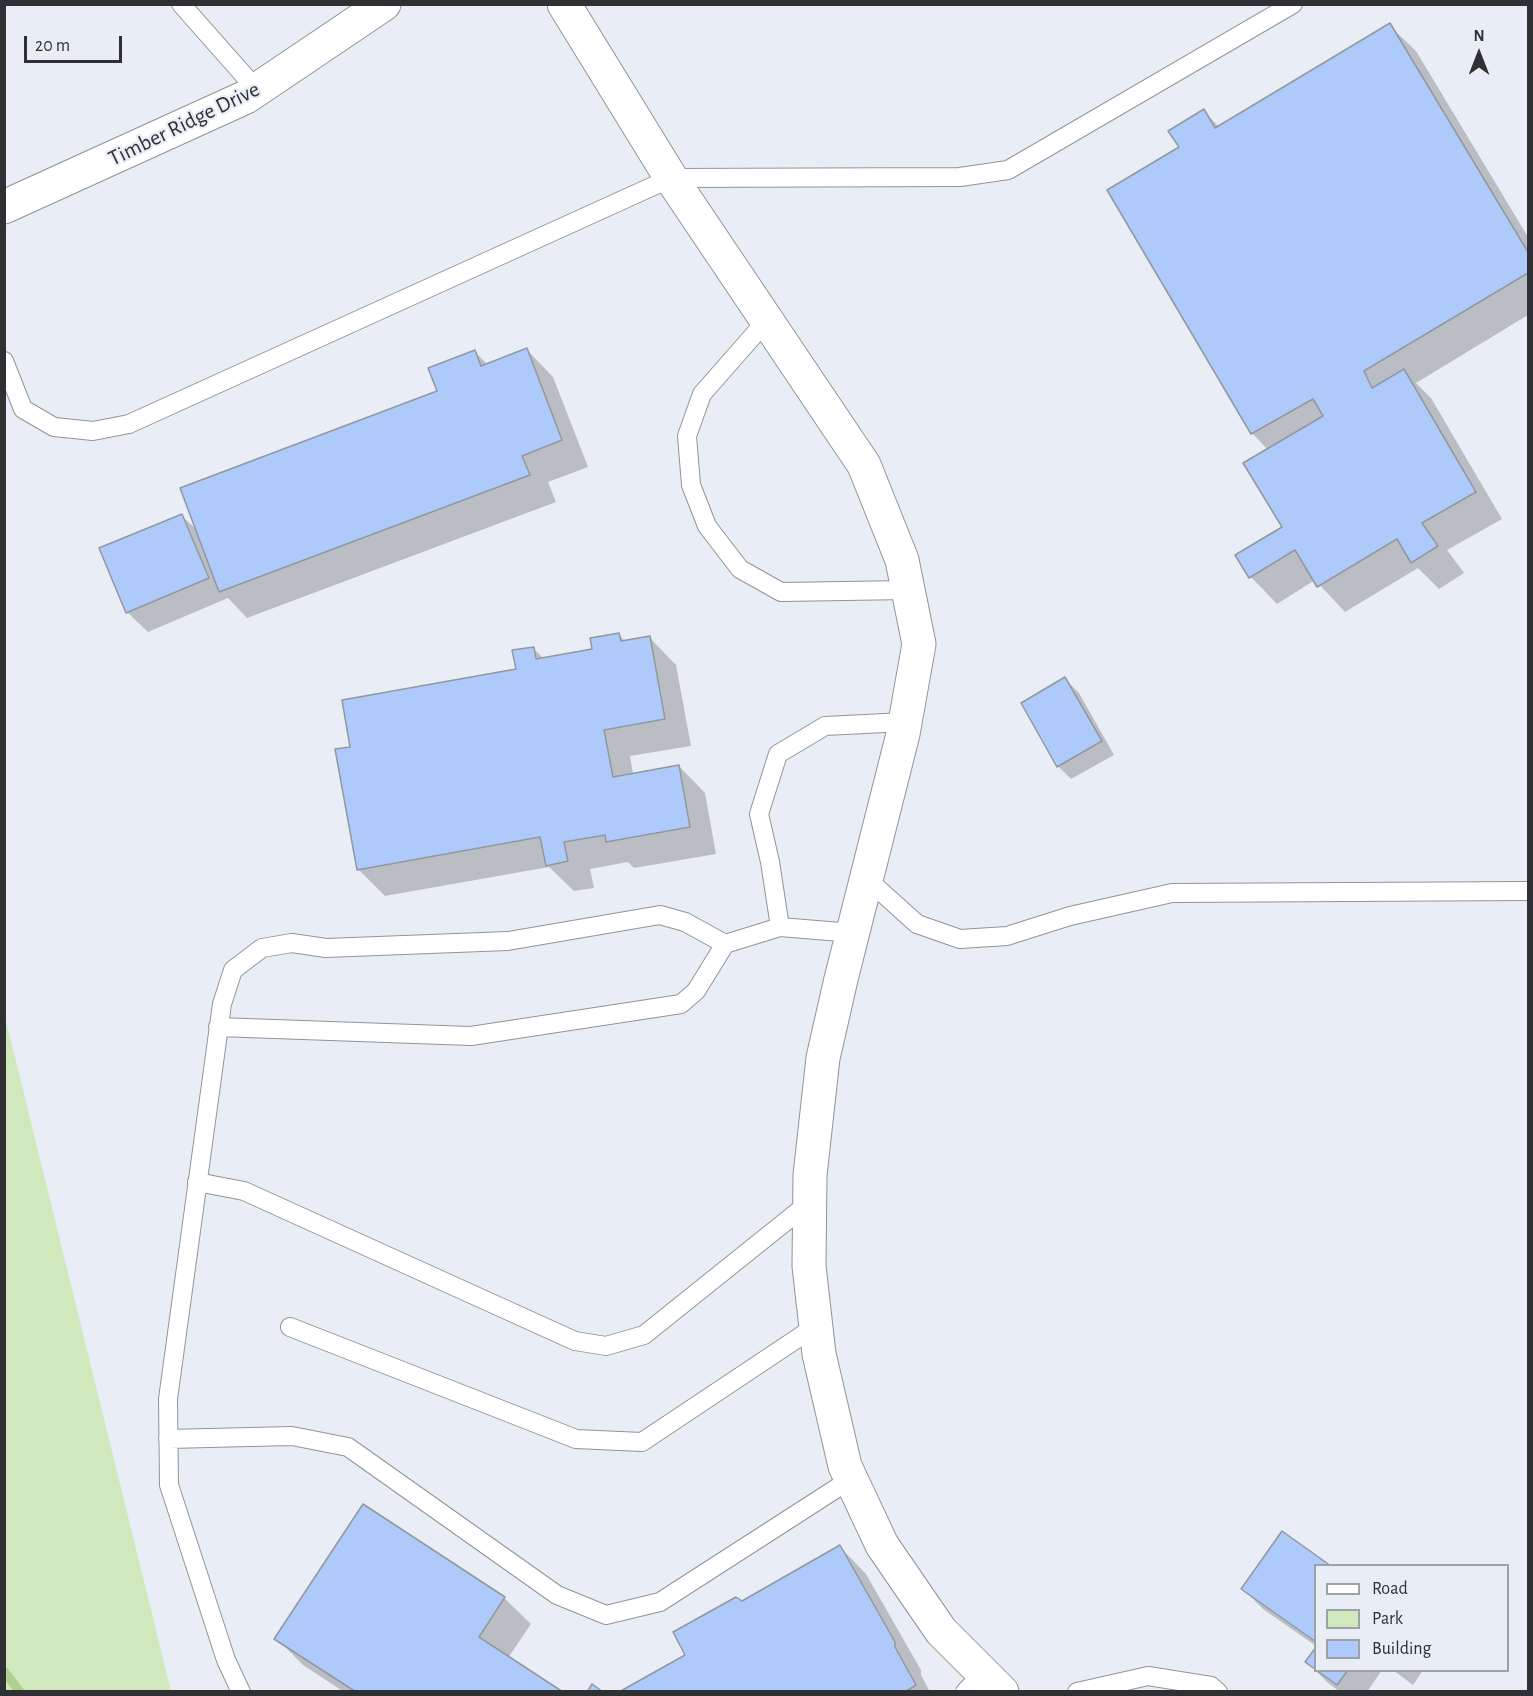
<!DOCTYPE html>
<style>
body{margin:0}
#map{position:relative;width:1533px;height:1696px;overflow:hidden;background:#e9eef6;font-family:"Alegreya Sans",sans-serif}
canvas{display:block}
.frame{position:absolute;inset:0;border:6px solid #2e3033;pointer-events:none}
.legend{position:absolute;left:1314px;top:1564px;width:195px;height:108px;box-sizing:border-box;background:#e9eef6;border:2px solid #9ea2a8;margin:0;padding:8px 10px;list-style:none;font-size:18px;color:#2e3033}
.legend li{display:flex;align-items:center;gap:12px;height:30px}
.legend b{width:30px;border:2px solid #9ea2a8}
.north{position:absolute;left:1449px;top:24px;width:60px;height:60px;-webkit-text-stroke:4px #e9eef6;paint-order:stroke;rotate:0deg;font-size:16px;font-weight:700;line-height:24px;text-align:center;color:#2e3033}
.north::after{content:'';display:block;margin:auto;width:21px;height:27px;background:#2e3033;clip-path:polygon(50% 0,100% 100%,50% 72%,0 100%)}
.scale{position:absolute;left:24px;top:36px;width:98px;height:27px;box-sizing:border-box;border:3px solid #2e3033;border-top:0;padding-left:8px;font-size:18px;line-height:21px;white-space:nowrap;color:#2e3033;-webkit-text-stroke:4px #e9eef6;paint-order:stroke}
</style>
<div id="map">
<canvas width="1533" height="1696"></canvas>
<div class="frame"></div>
<ul class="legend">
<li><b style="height:8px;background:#fff"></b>Road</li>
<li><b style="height:16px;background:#d0e8bb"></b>Park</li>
<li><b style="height:16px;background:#adcafa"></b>Building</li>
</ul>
<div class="north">N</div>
<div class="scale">20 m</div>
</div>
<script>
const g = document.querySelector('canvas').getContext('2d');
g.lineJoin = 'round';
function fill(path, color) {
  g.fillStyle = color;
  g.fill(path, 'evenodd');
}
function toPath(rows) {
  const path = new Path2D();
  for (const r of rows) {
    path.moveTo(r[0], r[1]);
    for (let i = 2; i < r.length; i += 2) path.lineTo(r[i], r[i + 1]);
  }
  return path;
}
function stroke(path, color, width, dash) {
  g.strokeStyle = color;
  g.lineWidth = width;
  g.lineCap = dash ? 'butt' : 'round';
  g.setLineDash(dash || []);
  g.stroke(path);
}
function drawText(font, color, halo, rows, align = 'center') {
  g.font = font + ' "Alegreya Sans",sans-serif';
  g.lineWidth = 4.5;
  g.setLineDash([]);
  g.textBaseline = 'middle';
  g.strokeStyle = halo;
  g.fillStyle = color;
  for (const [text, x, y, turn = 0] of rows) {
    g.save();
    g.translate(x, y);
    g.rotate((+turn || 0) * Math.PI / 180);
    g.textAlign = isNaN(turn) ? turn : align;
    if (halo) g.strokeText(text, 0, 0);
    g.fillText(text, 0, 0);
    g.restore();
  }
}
fill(toPath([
 [4,1017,5,1017,171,1691,5,1691]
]), '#d0e8bb');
fill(toPath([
 [1389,25,1416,51,1528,237,1528,315,1416,383,1431,398,1502,519,1447,550,1464,573,1439,589,1418,568,1345,612,1315,580,1277,604,1251,577,1237,555,1284,527,1268,450,1252,433,1181,148,1204,111,1219,127],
 [527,350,553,377,588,467,548,482,556,502,247,618,228,598,148,632,127,612,182,516,199,532,439,392,475,352,488,365],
 [619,635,626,642,650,638,676,665,691,746,630,756,633,774,679,766,705,793,716,854,634,868,628,862,590,869,594,888,574,891,549,867,385,896,359,870,351,748,518,670,533,648,544,659,594,650],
 [1065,679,1079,693,1114,755,1071,779,1058,766],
 [1283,1533,1316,1566,1316,1646,1263,1609,1243,1589],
 [840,1547,866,1574,921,1670,921,1675,930,1692,623,1692,687,1655,742,1603],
 [504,1598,531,1624,508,1658,560,1692,344,1692,303,1665,276,1638],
 [1316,1650,1316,1670,1382,1670,1367,1692,1340,1692,1327,1682,1307,1662],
 [1393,1670,1423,1670,1413,1685]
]), '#0003');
stroke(toPath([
 [4,1671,20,1692]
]), '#b0d091', 9);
const building = toPath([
 [1390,23,1528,252,1528,273,1364,371,1372,388,1404,369,1476,492,1422,523,1438,546,1411,563,1397,539,1317,587,1295,550,1249,578,1235,555,1282,527,1243,463,1323,416,1313,399,1251,434,1107,190,1179,147,1168,131,1204,109,1215,128,1390,23],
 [527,348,562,440,522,456,530,475,219,592,180,488,437,391,428,368,475,350,481,366,527,348],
 [182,514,209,578,126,613,99,548,182,514],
 [619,633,621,641,650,636,665,719,604,730,613,777,679,765,690,827,606,842,605,835,564,842,568,861,546,866,540,837,357,870,335,749,350,747,342,700,516,669,512,650,534,647,536,659,592,649,590,638,619,633],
 [1065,677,1102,741,1057,767,1021,703,1065,677],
 [363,1504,505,1597,479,1637,563,1692,356,1692,274,1639,363,1504],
 [1282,1531,1331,1566,1316,1566,1316,1642,1241,1589,1282,1531],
 [840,1545,895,1642,895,1647,916,1685,905,1692,619,1692,685,1655,673,1632,736,1597,742,1601,840,1545],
 [1316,1647,1316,1670,1305,1662,1316,1647],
 [1316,1670,1348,1670,1337,1685,1316,1670],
 [592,1684,603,1692,587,1692,592,1684]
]);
fill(building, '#adcafa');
stroke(building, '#93979e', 1.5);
const lane = toPath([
 [181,4,257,90],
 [767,320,702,394,687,436,691,485,707,526,740,569,781,592,908,590],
 [4,361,23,409,54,427,93,431,129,424,671,178,960,177,1008,170,1293,4],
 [867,879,917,924,960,939,1007,936,1070,916,1172,893,1528,891],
 [780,927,770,862,759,814,778,754,825,726,905,722],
 [218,1027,471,1036,681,1004,696,991,725,944],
 [197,1182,244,1191,575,1341,606,1346,644,1335,810,1202],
 [290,1327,576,1439,642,1442,816,1326],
 [168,1439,292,1436,348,1447,557,1595,606,1615,660,1602,851,1479],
 [241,1692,226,1660,169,1485,168,1399,222,1004,233,970,262,948,292,943,326,948,508,941,660,915,685,922,725,944,780,927,853,933],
 [965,1692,983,1673],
 [1077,1692,1148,1676,1211,1686,1218,1692]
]);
const street = toPath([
 [564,4,671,178,864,465,902,560,919,644,903,734,841,979,823,1058,810,1175,809,1266,819,1354,845,1466,851,1479,882,1545,941,1631,1002,1692],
 [4,207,246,97,384,4]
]);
stroke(lane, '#90949b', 20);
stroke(street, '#90949b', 35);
stroke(lane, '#fff', 18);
stroke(street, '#fff', 33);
drawText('22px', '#2e3033', '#e9eef6', [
 ["Timber Ridge Drive",184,124,-26]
]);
</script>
